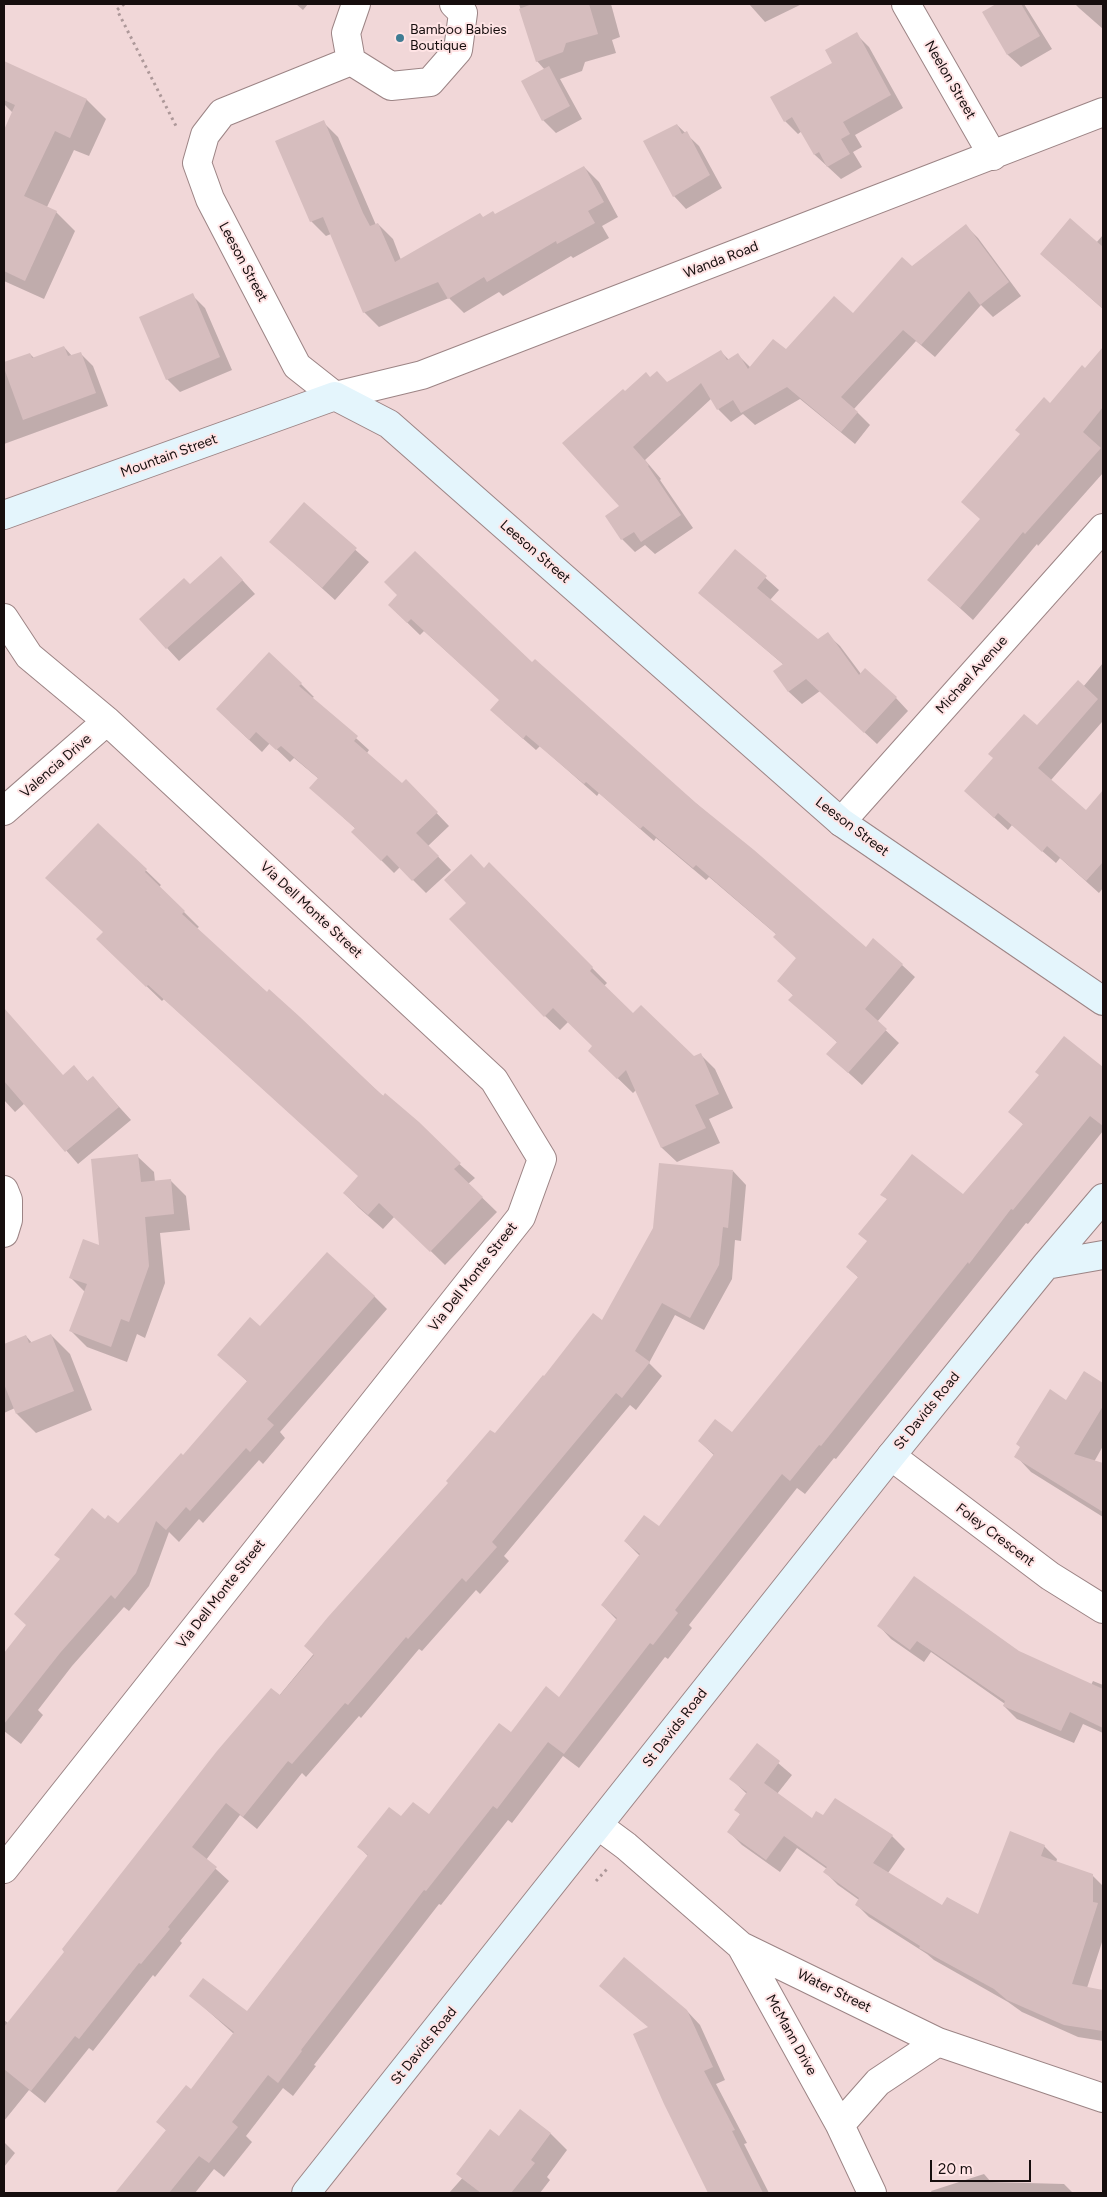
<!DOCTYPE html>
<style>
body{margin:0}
#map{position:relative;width:1107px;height:2197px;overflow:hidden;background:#f1d7d8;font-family:Figtree,sans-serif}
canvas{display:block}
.frame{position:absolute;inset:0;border:5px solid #160e0e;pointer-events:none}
.scale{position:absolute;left:930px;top:2160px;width:101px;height:22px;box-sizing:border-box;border:2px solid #160e0e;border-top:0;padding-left:6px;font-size:15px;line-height:18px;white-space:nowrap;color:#160e0e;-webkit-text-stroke:4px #ffe4e5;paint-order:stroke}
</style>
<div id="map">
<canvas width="1107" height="2197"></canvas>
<div class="frame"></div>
<div class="scale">20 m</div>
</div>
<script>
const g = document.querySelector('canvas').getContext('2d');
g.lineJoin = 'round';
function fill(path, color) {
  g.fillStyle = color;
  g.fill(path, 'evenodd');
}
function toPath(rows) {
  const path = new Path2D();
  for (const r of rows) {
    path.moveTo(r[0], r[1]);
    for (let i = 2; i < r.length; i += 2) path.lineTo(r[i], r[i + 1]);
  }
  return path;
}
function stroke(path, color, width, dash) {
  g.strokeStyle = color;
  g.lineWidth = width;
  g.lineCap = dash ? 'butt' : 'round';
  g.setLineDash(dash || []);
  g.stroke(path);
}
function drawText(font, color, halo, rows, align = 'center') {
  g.font = font + ' Figtree,sans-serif';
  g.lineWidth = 4;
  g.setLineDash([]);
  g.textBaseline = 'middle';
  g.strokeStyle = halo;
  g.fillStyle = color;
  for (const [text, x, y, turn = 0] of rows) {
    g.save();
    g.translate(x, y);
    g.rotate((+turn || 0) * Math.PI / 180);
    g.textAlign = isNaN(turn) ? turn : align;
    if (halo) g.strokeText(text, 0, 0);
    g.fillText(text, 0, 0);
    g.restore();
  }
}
fill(toPath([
 [296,4,308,4,303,10],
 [519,4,611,4,620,37,612,40,616,53,585,62,582,71,560,79,582,119,556,133,543,120,545,70,537,61],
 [749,4,802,4,765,22],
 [999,4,1024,4,1052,49,1021,67,1008,55,983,12],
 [1075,4,1103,4,1103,29,1079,8],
 [856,34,869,47,903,108,855,135,862,147,853,152,862,167,841,179,815,155,802,131,798,134,785,121,834,63],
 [8,64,87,100,106,119,89,156,74,150,47,207,56,212,75,231,44,299,4,281,4,134,13,113,4,104,4,73],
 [323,122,338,137,376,225,378,224,393,239,401,260,484,218,496,216,584,167,599,182,618,217,602,226,609,238,573,258,571,256,503,296,499,292,464,313,449,298,379,327,364,312,331,234,326,236,311,221],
 [677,125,699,146,722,188,686,209,674,196],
 [966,226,978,238,1021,296,993,317,981,305,935,357,916,341,854,409,870,425,855,444,800,399,755,425,743,414,731,422,718,409,712,398,645,460,661,479,660,480,693,528,655,554,645,545,635,552,622,539,621,506,625,392,650,378,667,384,721,352,729,360,738,355,751,368,786,351,853,315],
 [1103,235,1103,309,1041,254,1096,243],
 [192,295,205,308,232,370,180,392,167,379],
 [64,347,72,356,80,353,93,366,108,406,4,444,4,364,30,354,34,358],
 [1103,349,1103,473,1038,546,1037,544,973,620,929,580,981,519,1050,405,1085,370],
 [304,504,369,562,335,600,284,554],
 [735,551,779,590,770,600,818,641,827,634,840,646,861,674,896,698,908,711,877,744,820,691,802,704,789,692,775,672,784,665,699,593],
 [234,571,255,594,179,661,167,648,190,586],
 [389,605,532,664,866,948,902,965,915,977,877,1022,899,1043,862,1085,841,1066,838,1043,790,1000,794,996,778,981,797,959,777,935,709,877,706,880,656,838,654,841,599,793,597,796,540,746,536,750,504,722,500,700,424,631,420,635],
 [1103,663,1103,723,1102,722,1051,780,1086,811,1092,805,1103,815,1103,888,1099,893,1060,858,1056,863,1012,825,1008,830,979,804,1037,727,1083,687],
 [301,684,314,697,312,698,369,750,367,753,402,784,406,781,449,826,428,846,451,870,426,893,400,867,394,873,353,832,356,829,311,788,319,779,294,758,290,762,270,743,262,752,230,722],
 [98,824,161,885,159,887,199,927,196,929,475,1178,468,1184,497,1212,445,1265,395,1216,383,1229,359,1208,344,1193,359,1176,164,999,162,1001,113,954,104,933],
 [489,864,607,983,604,986,633,1014,694,1058,701,1055,715,1069,733,1108,709,1119,720,1143,677,1162,662,1148,636,1090,633,1093,604,1065,594,1046,569,1021,560,1030,545,1016,467,903,484,869],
 [4,1010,63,1076,74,1067,88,1082,93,1078,131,1120,78,1164,25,1103,15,1112,4,1100],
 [1064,1038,1103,1069,1103,1131,1028,1224,1026,1223,836,1459,834,1458,805,1494,797,1488,689,1625,692,1628,668,1659,665,1657,579,1768,563,1756,512,1823,508,1820,441,1905,439,1904,314,2065,316,2066,293,2096,283,2088,246,2136,252,2142,224,2177,214,2169,195,2193,117,2193,167,2131,158,2122,191,2091,234,2034,191,1996,247,2012,368,1856,359,1847,401,1817,429,1816,511,1734,559,1698,617,1620,602,1605,640,1556,625,1541,659,1528,715,1456,699,1441,732,1433,859,1278,847,1267,868,1242,888,1200,882,1194,963,1195,1024,1125,1010,1112,1040,1075],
 [137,1156,154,1172,155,1182,170,1180,186,1196,190,1230,160,1233,165,1283,145,1338,137,1334,127,1362,87,1347,71,1331,85,1292,70,1277,100,1247],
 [733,1171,746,1185,741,1241,735,1240,732,1279,704,1330,675,1315,649,1363,662,1376,636,1410,630,1405,504,1556,509,1561,480,1594,476,1590,422,1651,419,1649,361,1718,359,1716,306,1777,302,1773,257,1829,240,1815,206,1860,229,1881,180,1941,182,1943,155,1977,153,1975,93,2051,89,2048,45,2103,29,2090,4,2121,4,2020,8,2023,495,1435,545,1378,603,1322],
 [374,1296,387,1309,280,1432,285,1438,263,1464,259,1460,203,1523,199,1519,179,1542,169,1532,149,1586,129,1611,124,1607,72,1666,38,1710,43,1715,21,1744,4,1731,4,1655,105,1520,118,1525,184,1456,248,1382,219,1355,261,1328],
 [51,1335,70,1354,92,1410,36,1433,17,1414,15,1408,4,1413,4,1345,26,1336,32,1343],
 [1084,1372,1103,1384,1103,1446,1094,1462,1103,1465,1103,1517,1031,1472,1016,1456,1067,1401],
 [879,1626,1018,1652,1091,1685,1093,1681,1103,1685,1103,1733,1083,1724,1074,1743,1017,1719,1004,1706,1005,1704,931,1652,924,1662,891,1639],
 [757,1745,792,1775,777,1794,812,1820,823,1817,892,1836,905,1849,888,1873,943,1907,978,1916,1044,1846,1057,1859,1056,1863,1092,1875,1103,1886,1103,1939,1087,1988,1103,1991,1103,2041,1078,2037,1022,2012,1008,2002,934,1960,927,1954,869,1917,856,1904,859,1900,838,1885,825,1872,827,1869,797,1848,780,1872,742,1845,729,1832,741,1815,736,1810,747,1794,731,1779],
 [687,2011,700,2025,725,2080,716,2084,747,2143,744,2144,769,2193,709,2193,665,2104],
 [520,2110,551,2134,567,2150,547,2177,550,2180,540,2193,449,2193,499,2137],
 [4,2142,15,2153,4,2167],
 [984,2174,991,2182,1064,2184,1073,2193,932,2193,931,2191]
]), '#0003');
fill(toPath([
 [532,4,589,4,598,34,566,43,563,52,536,62,519,9],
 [996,4,1021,4,1040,36,1007,55,982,12],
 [857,32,891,95,843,122,850,134,841,139,850,154,827,167,819,152,814,155,792,117,784,122,770,97,832,63,825,50],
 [4,61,87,99,70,138,55,131,24,196,57,211,25,281,4,271,4,130,15,105,4,100],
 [549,66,570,106,542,121,521,81],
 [324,120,363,213,370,226,378,223,395,262,480,213,483,217,493,211,495,214,584,166,604,202,588,211,595,223,557,244,556,241,487,282,484,277,448,299,438,282,363,313,323,217,310,222,275,141],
 [677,124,682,134,687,131,710,175,673,197,643,141],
 [1070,218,1103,247,1103,309,1040,254],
 [966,224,1009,282,980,305,969,291,921,345,903,330,841,397,858,412,841,432,787,387,741,413,733,400,717,410,701,383,633,447,649,465,648,466,681,515,641,542,634,532,621,540,605,516,619,506,562,443,623,389,625,391,646,372,650,377,657,371,667,382,721,350,727,360,738,353,748,369,773,339,786,349,834,296,853,313,902,257,912,266],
 [193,293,220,357,166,380,139,317],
 [64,346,68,356,81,352,96,393,23,420,4,368,4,362,30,353,32,358],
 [1103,347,1103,407,1083,432,1101,448,1025,534,1023,532,960,608,927,580,980,519,961,502,1020,434,1015,430,1044,397,1050,403,1082,365,1085,368],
 [304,502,357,548,322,588,269,542],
 [735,549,767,576,757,588,818,639,828,632,859,675,865,668,897,697,864,733,806,679,788,692,773,671,783,664,698,593],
 [415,551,532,662,535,659,696,803,754,850,866,947,873,938,903,964,865,1009,887,1029,848,1073,826,1054,837,1042,788,1000,793,995,777,981,796,958,773,937,776,934,696,865,693,868,643,826,640,829,586,782,584,784,526,735,523,739,490,710,499,700,411,619,407,623,388,605,397,595,384,582],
 [221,556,243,580,166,649,139,619,184,578,190,584],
 [269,652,302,683,299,686,358,736,354,741,402,783,406,779,438,812,416,833,439,856,412,881,387,855,381,861,351,832,355,828,309,788,318,778,281,746,276,750,256,732,249,740,216,709],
 [1078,680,1098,699,1038,768,1086,810,1103,790,1103,862,1086,881,1047,846,1042,852,998,813,994,818,964,791,993,758,988,754,1024,714,1037,725],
 [98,823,147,869,145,872,185,911,182,914,267,992,269,989,300,1017,383,1096,385,1093,419,1122,461,1163,454,1169,483,1197,430,1252,379,1203,368,1215,343,1193,358,1176,148,985,146,987,96,939,103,932,45,878],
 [471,854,484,868,489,862,593,967,590,971,633,1013,641,1005,694,1056,701,1053,719,1094,695,1105,706,1128,661,1148,626,1070,617,1079,588,1051,592,1046,553,1008,544,1017,449,919,466,903,444,880],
 [4,1008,63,1075,74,1065,87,1081,93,1076,119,1107,65,1152,4,1081],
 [1064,1036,1103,1067,1103,1126,1090,1116,1013,1210,1011,1209,969,1264,968,1262,821,1446,819,1445,790,1481,782,1474,675,1610,678,1613,653,1645,650,1643,564,1754,548,1742,497,1809,493,1806,426,1891,424,1890,301,2050,302,2051,278,2083,268,2075,232,2122,238,2127,209,2163,199,2156,169,2193,115,2193,166,2130,156,2122,186,2085,191,2089,234,2032,189,1996,203,1978,247,2011,368,1855,357,1847,389,1807,401,1816,413,1802,429,1814,499,1723,511,1732,546,1686,559,1697,617,1618,601,1605,640,1554,624,1541,644,1515,659,1526,714,1454,698,1441,715,1419,732,1432,858,1277,846,1267,867,1241,858,1234,887,1199,880,1195,912,1154,963,1194,1023,1124,1008,1112,1039,1075,1035,1072],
 [138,1154,141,1182,171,1179,174,1214,145,1217,149,1266,129,1322,121,1319,111,1347,69,1331,87,1284,69,1278,83,1239,99,1245,91,1159],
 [659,1163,733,1170,728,1228,723,1227,719,1265,690,1318,662,1303,635,1351,650,1362,622,1398,616,1393,492,1542,497,1547,466,1582,462,1578,408,1639,406,1637,348,1705,345,1703,292,1764,288,1761,243,1817,226,1803,192,1847,217,1867,168,1927,170,1929,141,1964,139,1963,79,2039,75,2036,31,2091,4,2069,4,2027,64,1952,62,1949,217,1751,271,1688,280,1695,314,1655,304,1646,328,1617,448,1483,446,1481,490,1430,495,1433,543,1375,544,1376,593,1313,602,1320,653,1228],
 [327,1252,375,1296,267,1419,274,1425,250,1452,246,1448,190,1511,186,1507,166,1530,156,1521,136,1573,115,1599,111,1595,60,1653,4,1724,4,1653,26,1625,14,1614,60,1559,54,1555,92,1508,105,1519,108,1515,118,1523,181,1453,183,1455,247,1381,217,1355,250,1317,260,1326],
 [51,1334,74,1391,16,1414,4,1384,4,1344,26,1335,29,1343],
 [1084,1371,1103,1383,1103,1406,1074,1454,1103,1463,1103,1512,1014,1457,1020,1447,1016,1444,1050,1389,1066,1400],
 [914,1576,1019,1651,1103,1689,1103,1728,1070,1712,1061,1731,1003,1706,1005,1701,917,1641,910,1650,877,1626],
 [757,1743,780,1761,764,1783,812,1818,816,1811,823,1815,835,1798,893,1835,873,1863,942,1905,947,1897,978,1914,1010,1831,1045,1845,1041,1856,1093,1874,1093,1902,1098,1903,1072,1984,1103,1990,1103,2031,1064,2025,1007,2000,994,1989,919,1948,920,1946,855,1905,859,1898,823,1872,827,1867,784,1836,766,1860,727,1832,740,1814,734,1810,747,1792,729,1779],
 [624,1957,687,2010,713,2067,704,2071,735,2130,732,2131,763,2193,708,2193,664,2104,633,2034,648,2027,599,1986],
 [520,2109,551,2133,531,2160,535,2163,511,2193,481,2193,456,2174,490,2129,499,2136]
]), '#d6bdbe');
const street = toPath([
 [356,4,346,33,351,61,391,86,430,82,458,50,463,13,454,4],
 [906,4,993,156],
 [351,61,222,113,205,135,197,163,210,199,297,366,335,396,422,375,1103,112],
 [4,618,29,656,107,721,494,1080,542,1159,521,1217,4,1869],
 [4,811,107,721],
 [841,822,1103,528],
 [4,1190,8,1200,8,1220,4,1233],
 [891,1456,1050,1576,1103,1609],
 [599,1826,626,1846,741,1946,938,2042,1103,2098],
 [741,1946,840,2125,872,2193],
 [840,2125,878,2082,938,2042]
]);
const secondary = toPath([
 [4,515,335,396,389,424,841,822,1103,1001],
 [1046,1265,1103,1255],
 [306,2193,891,1456,1046,1265,1103,1198]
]);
stroke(street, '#9c8485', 30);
stroke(secondary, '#9c8485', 30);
stroke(toPath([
 [124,4,117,10,176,126],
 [596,1881,607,1869]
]), '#ad9899', 3, [2.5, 4]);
stroke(street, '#fff', 28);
stroke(secondary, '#e4f5fc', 28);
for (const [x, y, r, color] of [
 [400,38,5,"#3f7c93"]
]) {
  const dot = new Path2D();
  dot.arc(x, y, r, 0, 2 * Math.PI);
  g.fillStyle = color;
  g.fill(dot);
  stroke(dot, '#ffe4e5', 2);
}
drawText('14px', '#160e0e', '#ffe4e5', [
 ["Bamboo Babies",410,30],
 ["Boutique",410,46]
], 'left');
drawText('14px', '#160e0e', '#ffe4e5', [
 ["Neelon Street",950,80,60],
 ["Wanda Road",721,260,-21],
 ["Leeson Street",243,262,62],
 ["Mountain Street",169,456,-20],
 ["Leeson Street",535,552,41],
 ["Michael Avenue",972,675,-48],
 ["Valencia Drive",56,766,-41],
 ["Leeson Street",852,827,37],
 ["Via Dell Monte Street",311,910,43],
 ["Via Dell Monte Street",473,1277,-52],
 ["St Davids Road",927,1411,-51],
 ["Foley Crescent",995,1535,37],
 ["Via Dell Monte Street",221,1594,-52],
 ["St Davids Road",675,1728,-52],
 ["Water Street",834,1991,26],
 ["McMann Drive",791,2035,61],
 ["St Davids Road",424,2046,-51]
]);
</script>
